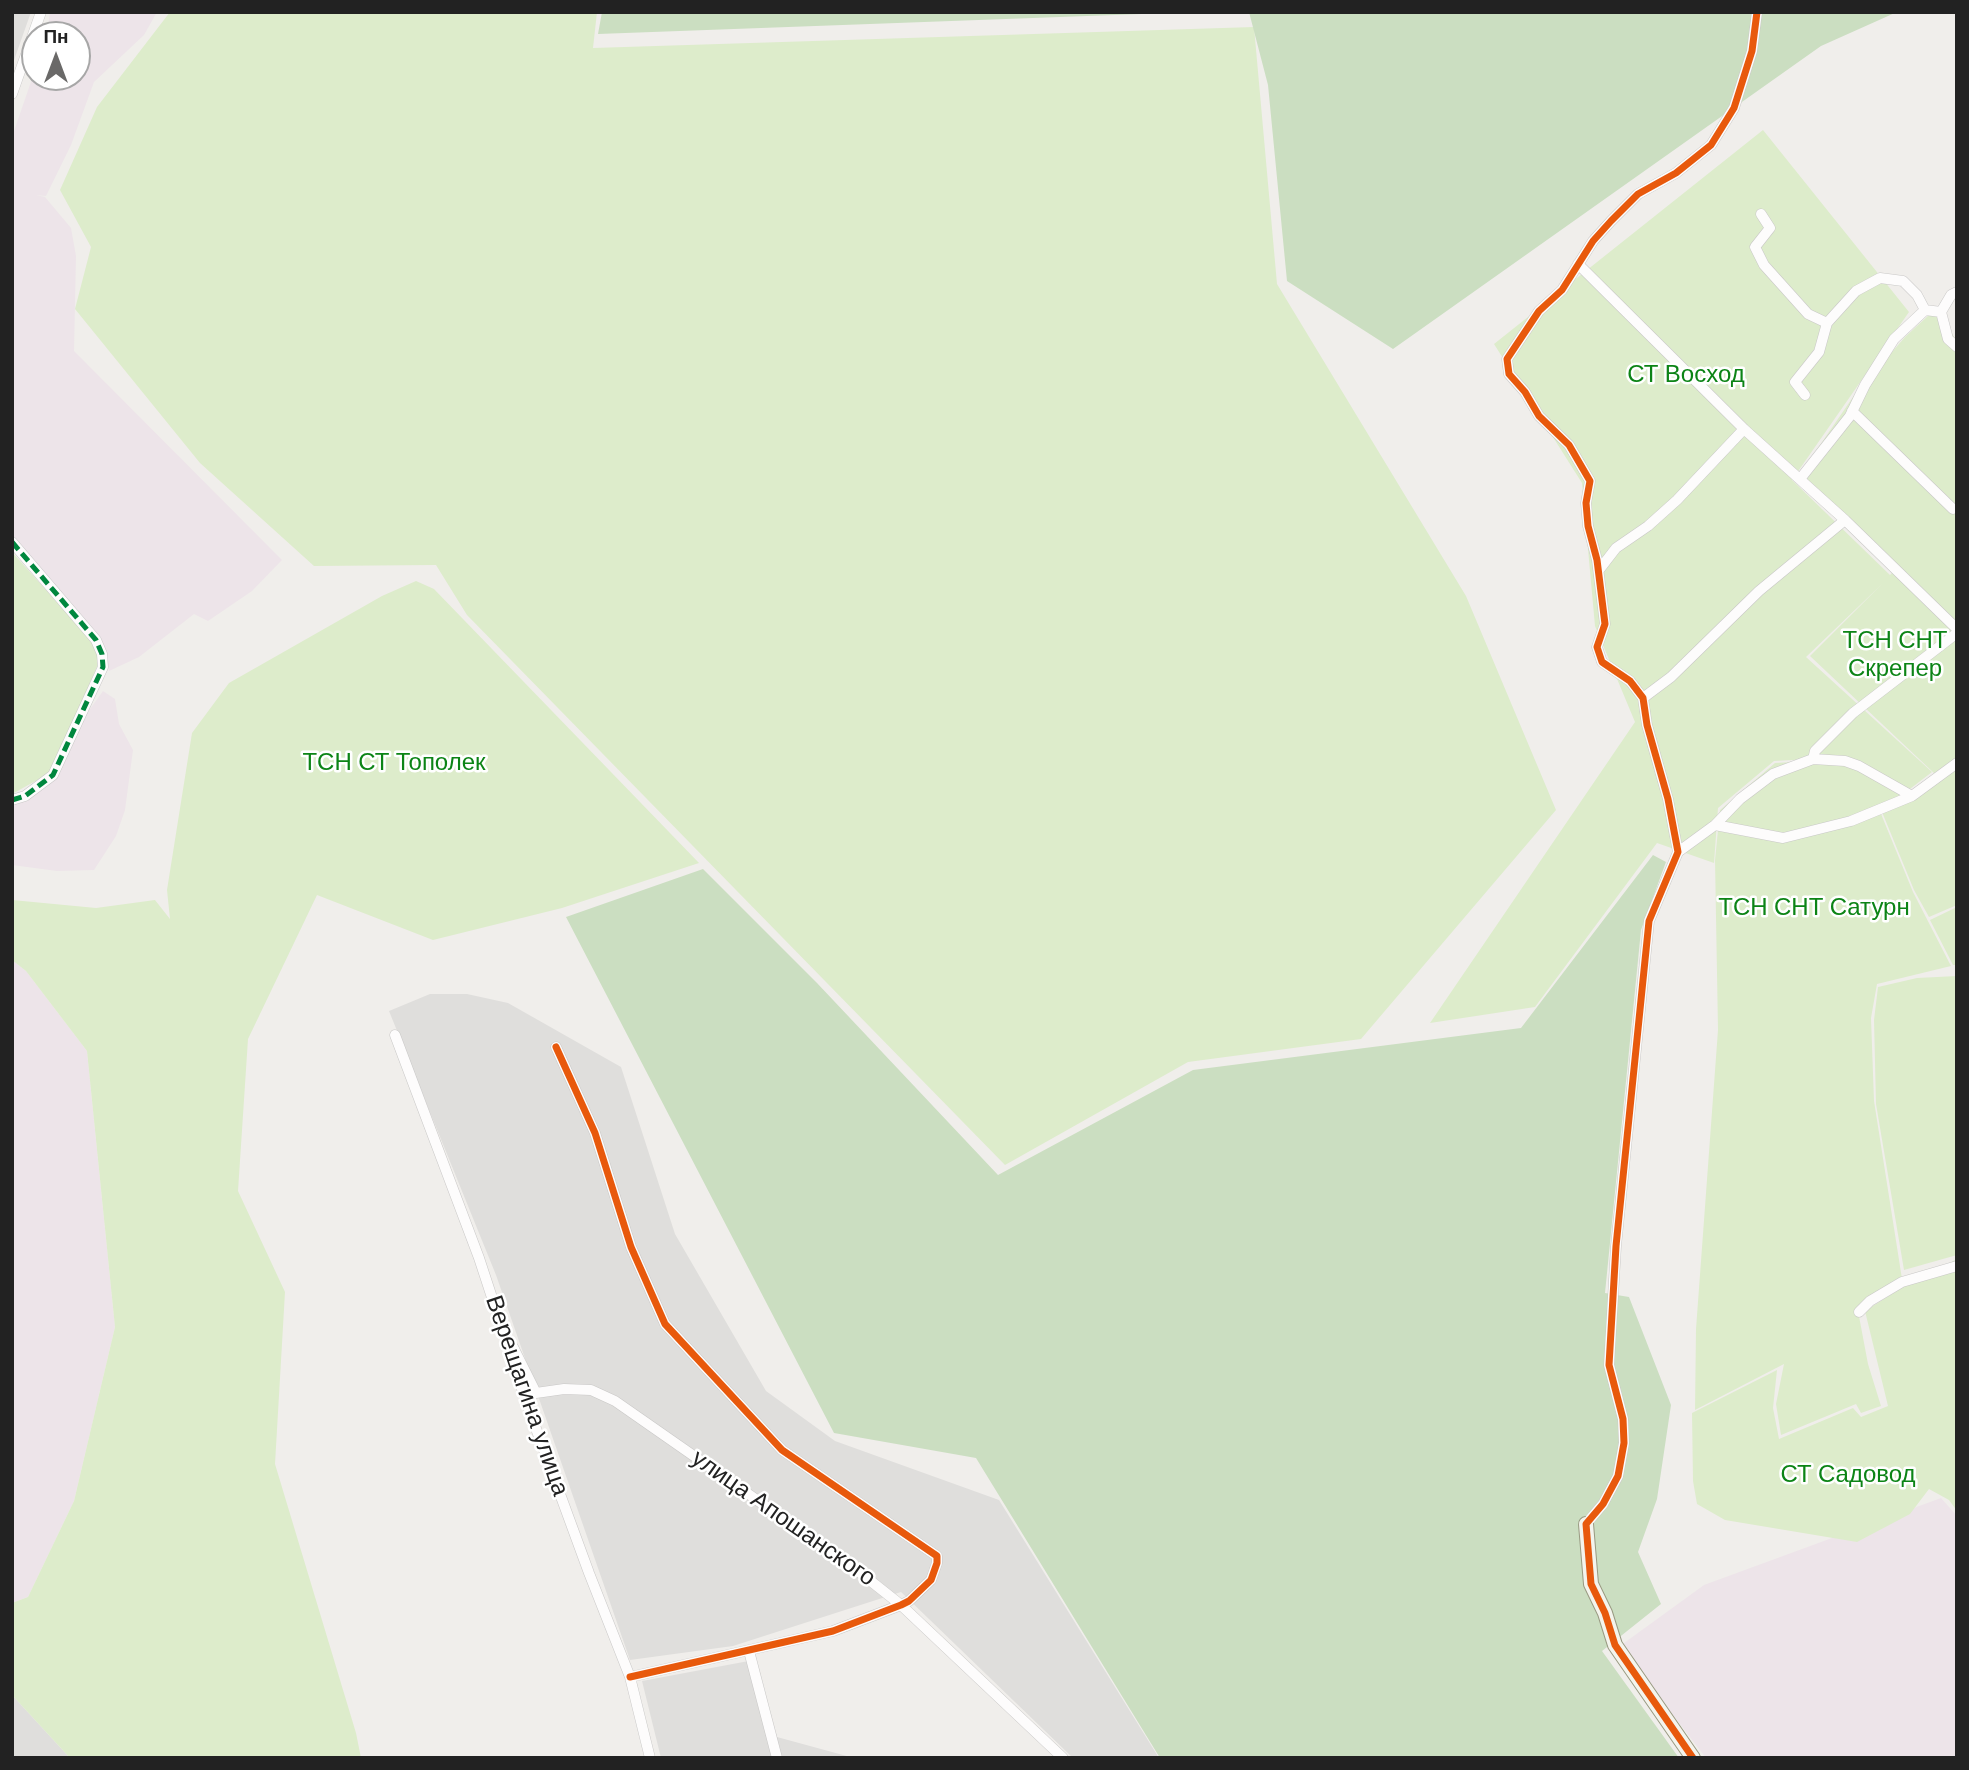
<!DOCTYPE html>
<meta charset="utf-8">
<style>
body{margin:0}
#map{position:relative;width:1969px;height:1770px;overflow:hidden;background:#f0eeeb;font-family:"DM Sans",sans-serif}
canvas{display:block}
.frame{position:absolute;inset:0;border:14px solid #222;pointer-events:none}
.north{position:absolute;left:21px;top:21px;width:70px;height:70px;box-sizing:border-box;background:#fff;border:2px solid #a7a7a7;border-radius:50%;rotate:0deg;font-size:19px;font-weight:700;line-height:28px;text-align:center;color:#222}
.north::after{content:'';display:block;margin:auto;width:24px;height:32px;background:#6a6968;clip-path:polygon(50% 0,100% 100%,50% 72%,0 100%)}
</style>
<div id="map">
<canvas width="1969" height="1770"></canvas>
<div class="frame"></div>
<div class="north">Пн</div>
</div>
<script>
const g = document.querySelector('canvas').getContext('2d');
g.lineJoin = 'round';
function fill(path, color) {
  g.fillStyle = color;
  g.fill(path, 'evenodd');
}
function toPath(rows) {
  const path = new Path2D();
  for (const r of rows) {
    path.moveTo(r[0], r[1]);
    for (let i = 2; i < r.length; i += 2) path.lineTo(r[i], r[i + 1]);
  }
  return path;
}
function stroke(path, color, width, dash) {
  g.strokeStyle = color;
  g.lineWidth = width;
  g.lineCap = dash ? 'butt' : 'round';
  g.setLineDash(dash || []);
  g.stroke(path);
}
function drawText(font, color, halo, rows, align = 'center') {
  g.font = font + ' "DM Sans",sans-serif';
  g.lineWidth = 5;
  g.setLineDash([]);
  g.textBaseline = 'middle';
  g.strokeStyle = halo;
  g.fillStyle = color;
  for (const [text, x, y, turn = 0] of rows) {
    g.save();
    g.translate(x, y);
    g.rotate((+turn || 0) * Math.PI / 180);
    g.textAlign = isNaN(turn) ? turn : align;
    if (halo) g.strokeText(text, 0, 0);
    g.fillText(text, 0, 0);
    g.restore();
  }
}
fill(toPath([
 [12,12,31,12,12,66],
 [430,994,467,994,508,1003,621,1067,675,1234,766,1391,835,1441,999,1500,1159,1758,1073,1758,901,1592,733,1646,630,1660,496,1275,389,1011],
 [754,1660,777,1737,854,1758,661,1758,642,1681],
 [12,1695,70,1758,12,1758]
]), '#dfdedc');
fill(toPath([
 [50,12,157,12,144,35,94,82,71,145,46,196,36,195,45,197,71,228,76,256,74,351,282,560,252,591,208,621,194,614,139,657,109,671,101,645,12,542,12,137,35,70,35,77,77,77,77,35,47,35],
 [103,691,115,699,119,724,133,750,125,810,116,836,94,870,57,871,12,865,12,804,47,787,65,759,80,723],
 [12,960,26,971,87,1051,115,1327,74,1501,28,1597,12,1603],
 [1941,1498,1957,1516,1957,1758,1706,1758,1620,1646,1704,1585]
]), '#ede4e9');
fill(toPath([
 [170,12,597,12,593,48,1254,27,1277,284,1466,596,1556,810,1361,1039,1188,1062,1005,1165,467,615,436,565,314,566,200,463,75,309,91,247,60,190,97,107],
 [1763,130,1909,312,1792,480,1890,575,1894,571,1957,632,1957,759,1935,774,1810,656,1882,584,1806,657,1932,772,1906,792,1849,757,1774,761,1718,808,1714,863,1657,843,1535,1007,1430,1023,1635,722,1595,626,1582,483,1494,344],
 [1938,314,1957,341,1957,625,1796,480,1853,397,1905,337,1929,315],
 [12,552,90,639,100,660,50,773,12,794],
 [416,581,434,589,699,863,562,908,433,940,317,895,248,1039,238,1191,285,1292,275,1464,356,1733,361,1758,70,1758,12,1695,12,1603,28,1597,74,1501,115,1327,87,1051,26,971,12,960,12,900,96,908,155,900,170,919,167,890,192,733,229,683,382,596],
 [1848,759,1907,796,1879,809,1913,892,1951,966,1877,984,1871,1018,1874,1101,1902,1279,1858,1311,1868,1364,1881,1406,1861,1413,1856,1404,1781,1435,1776,1404,1784,1364,1695,1410,1696,1329,1718,1030,1715,860,1720,810,1775,763],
 [1957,767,1957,905,1929,917,1914,890,1882,812],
 [1957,907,1957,965,1953,965,1930,920],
 [1957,976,1957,1255,1904,1270,1876,1104,1874,1020,1878,987,1917,978],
 [1957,1259,1957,1511,1949,1500,1929,1489,1910,1514,1857,1542,1725,1520,1697,1504,1693,1481,1692,1413,1777,1370,1773,1408,1779,1439,1853,1408,1861,1417,1888,1406,1865,1311,1901,1288]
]), '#ddeccb');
fill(toPath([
 [602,12,1196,12,598,34],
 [1249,12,1897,12,1821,46,1393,349,1287,281,1268,85],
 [1653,855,1666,862,1641,930,1605,1293,1629,1297,1671,1405,1657,1499,1638,1552,1661,1604,1602,1651,1679,1758,1160,1758,976,1458,834,1433,566,917,703,869,817,983,998,1175,1193,1070,1521,1028]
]), '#cbdec1');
const street = toPath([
 [12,94,41,12],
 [1761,214,1770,228,1755,247,1764,265,1808,314,1827,323],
 [1578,264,1744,429,1845,520,1957,629],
 [1957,292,1951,295,1941,312,1948,339,1957,347],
 [1805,395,1795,382,1819,352,1827,323,1856,291,1880,278,1903,281,1917,295,1925,310],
 [1852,411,1953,509],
 [1800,479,1850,416,1865,385,1894,339,1925,310,1941,312],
 [12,542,96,640,102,654,103,667,53,775,25,796,12,800],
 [1599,570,1616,548,1648,526,1677,500,1744,429],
 [1643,698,1671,677,1759,591,1845,520],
 [1813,759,1815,751,1853,713,1957,633],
 [1715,825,1740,799,1773,774,1813,759,1845,761,1859,766,1912,796],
 [1678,852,1715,825,1783,838,1851,821,1912,796,1957,763],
 [395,1035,479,1258,527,1404,589,1573,630,1677,650,1758],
 [556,1047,595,1133,631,1247,665,1324,782,1450,937,1556,937,1563,931,1580,909,1601,901,1605,833,1631,630,1677],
 [1859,1312,1870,1301,1902,1282,1957,1266],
 [513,1347,536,1393,564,1389,591,1390,615,1401,853,1567,901,1605,1063,1758],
 [1586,1524,1603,1504,1618,1476,1624,1443,1623,1419,1609,1365,1616,1246,1649,921,1678,852,1668,799,1647,725,1643,698,1630,681,1602,662,1597,647,1605,624,1597,560,1588,526,1586,503,1590,481,1569,445,1539,416,1525,392,1509,374,1507,359,1539,311,1562,290,1593,241,1611,221,1638,194,1676,173,1711,145,1734,108,1752,51,1757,12],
 [749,1651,777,1758]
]);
const secondary = toPath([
 [1586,1524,1591,1584,1605,1613,1615,1645,1693,1758]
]);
stroke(street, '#c9c8c7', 11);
stroke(secondary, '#999a82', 16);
stroke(street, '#fdfcfc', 10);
stroke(secondary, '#f4f4ed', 14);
stroke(toPath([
 [12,542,96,640,102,654,103,667,53,775,25,796,12,800]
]), '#00873e', 5, [10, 5]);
stroke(toPath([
 [556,1047,595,1133,631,1247,665,1324,782,1450,937,1556,937,1563,931,1580,909,1601,901,1605,833,1631,630,1677],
 [1693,1758,1615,1645,1605,1613,1591,1584,1586,1524,1603,1504,1618,1476,1624,1443,1623,1419,1609,1365,1616,1246,1649,921,1678,852,1668,799,1647,725,1643,698,1630,681,1602,662,1597,647,1605,624,1597,560,1588,526,1586,503,1590,481,1569,445,1539,416,1525,392,1509,374,1507,359,1539,311,1562,290,1593,241,1611,221,1638,194,1676,173,1711,145,1734,108,1752,51,1757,12]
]), '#e8590c', 7);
drawText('24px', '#0c8416', '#fff', [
 ["СТ Восход",1686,376],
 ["ТСН СНТ",1895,642],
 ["Скрепер",1895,670],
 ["ТСН СТ Тополек",394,764],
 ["ТСН СНТ Сатурн",1814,909],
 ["СТ Садовод",1848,1476]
]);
drawText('24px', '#222', '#fff', [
 ["Верещагина улица",526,1396,71],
 ["улица Апошанского",783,1519,35]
]);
</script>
